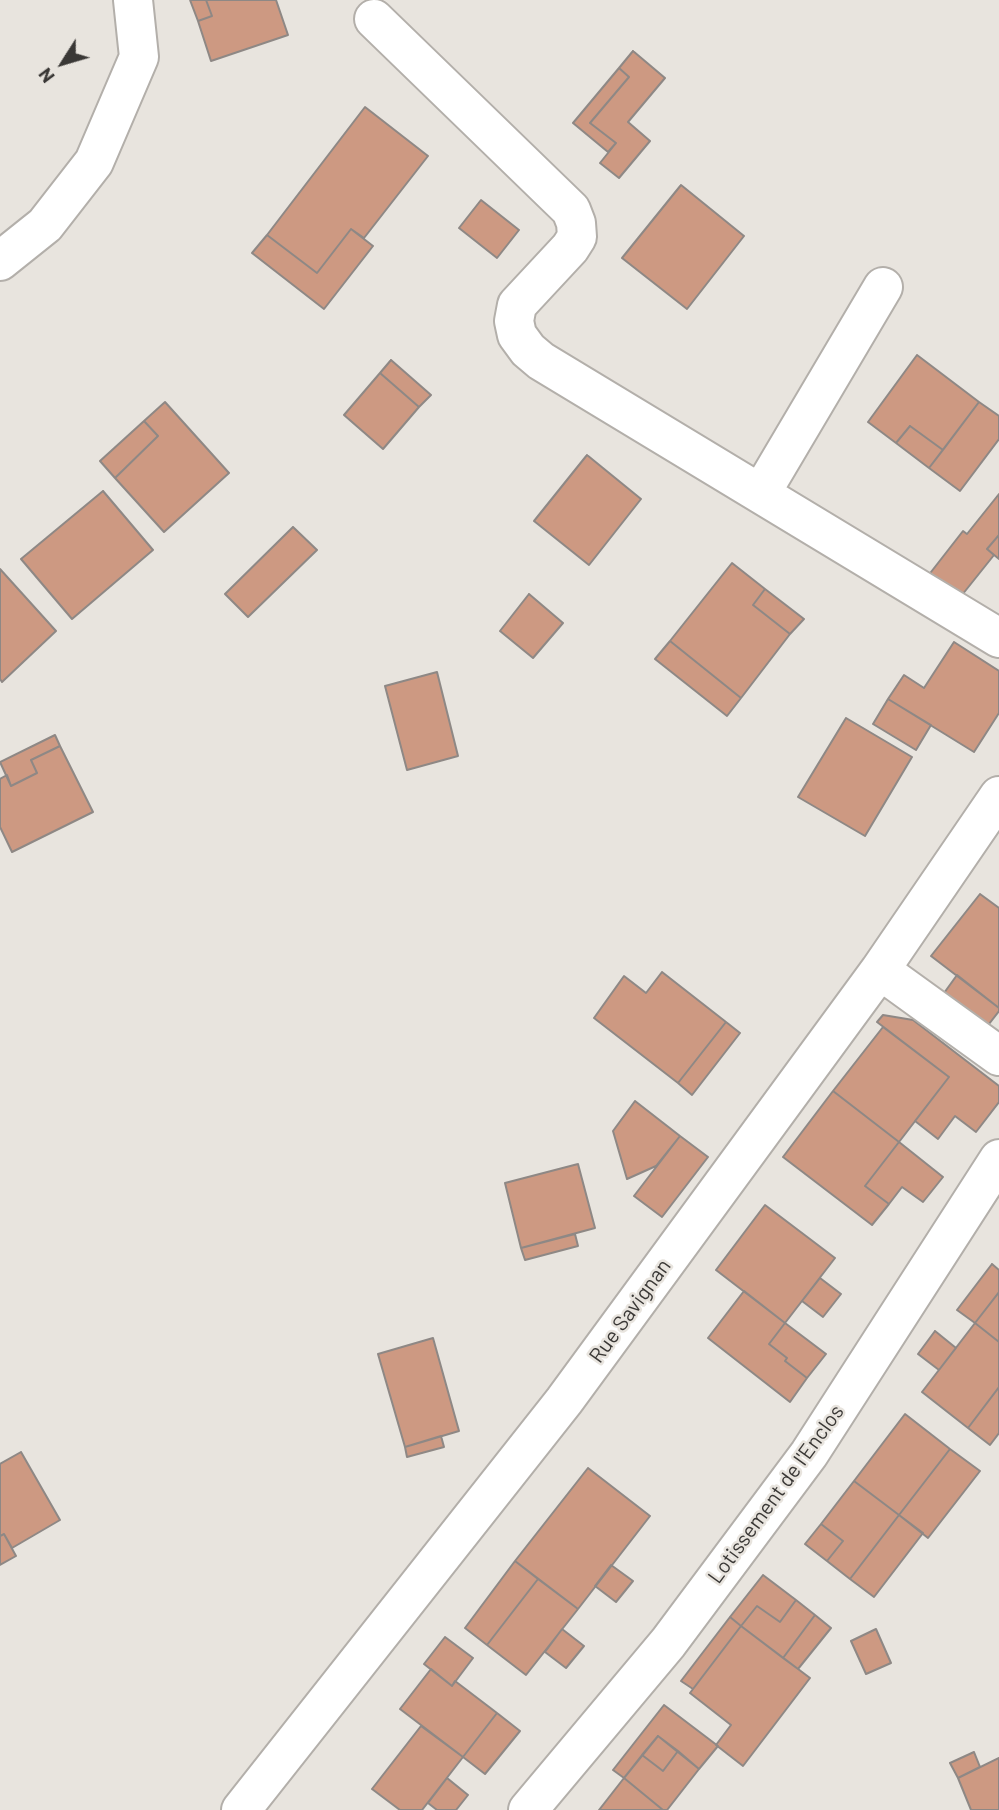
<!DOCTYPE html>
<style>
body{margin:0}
#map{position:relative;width:999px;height:1810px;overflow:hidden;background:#e8e4de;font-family:Barlow,sans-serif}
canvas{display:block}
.north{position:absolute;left:28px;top:28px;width:70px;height:70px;-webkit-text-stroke:5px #e8e4de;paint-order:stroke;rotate:233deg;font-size:19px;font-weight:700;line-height:28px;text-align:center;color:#3a3836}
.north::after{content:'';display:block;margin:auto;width:24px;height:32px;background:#3a3836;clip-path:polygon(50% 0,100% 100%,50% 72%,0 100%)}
</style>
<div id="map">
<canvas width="999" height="1810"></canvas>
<div class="north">N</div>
</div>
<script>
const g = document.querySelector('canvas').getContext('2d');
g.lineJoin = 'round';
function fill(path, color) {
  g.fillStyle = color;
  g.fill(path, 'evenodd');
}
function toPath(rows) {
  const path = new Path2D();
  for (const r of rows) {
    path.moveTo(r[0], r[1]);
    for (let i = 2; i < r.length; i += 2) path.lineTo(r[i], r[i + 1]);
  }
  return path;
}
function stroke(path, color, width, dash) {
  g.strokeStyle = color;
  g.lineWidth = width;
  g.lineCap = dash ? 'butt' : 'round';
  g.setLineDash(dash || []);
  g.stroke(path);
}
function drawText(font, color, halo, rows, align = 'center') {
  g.font = font + ' Barlow,sans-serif';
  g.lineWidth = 5;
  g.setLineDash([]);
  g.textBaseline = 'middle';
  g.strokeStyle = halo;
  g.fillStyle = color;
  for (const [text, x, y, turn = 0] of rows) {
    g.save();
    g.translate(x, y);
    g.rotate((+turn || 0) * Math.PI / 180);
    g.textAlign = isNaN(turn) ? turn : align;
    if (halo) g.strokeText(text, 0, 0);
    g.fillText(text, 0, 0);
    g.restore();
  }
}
const building = toPath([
 [190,0,206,0,212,16,198,21,190,0],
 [206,0,276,0,288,35,211,61,198,21,212,16,206,0],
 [633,51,665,78,628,122,650,141,619,178,600,163,616,143,590,123,629,77,619,68,633,51],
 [619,68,629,77,590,123,616,143,608,152,573,123,619,68],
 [365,107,428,156,364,238,351,229,317,273,267,235,365,107],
 [681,185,744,236,687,309,622,258,681,185],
 [481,200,519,230,497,258,459,228,481,200],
 [351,229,373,246,324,309,252,253,267,235,317,273,351,229],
 [917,355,979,402,943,450,910,426,896,443,868,422,917,355],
 [391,360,431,395,419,407,380,373,391,360],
 [380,373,419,407,383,449,344,415,380,373],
 [165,402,229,473,164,532,115,478,158,436,144,421,165,402],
 [979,402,999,416,999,439,960,491,929,468,979,402],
 [144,421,158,436,115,478,100,461,144,421],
 [910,426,943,450,929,468,896,443,910,426],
 [587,455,641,499,589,565,534,521,587,455],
 [103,491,153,550,72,619,21,559,103,491],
 [999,494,999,535,987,549,994,555,958,600,924,581,963,531,967,534,999,494],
 [293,527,317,550,248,617,225,594,293,527],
 [999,535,999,559,987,549,999,535],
 [732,563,765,589,753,605,790,634,741,698,670,641,732,563],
 [0,569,56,631,2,682,0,679,0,569],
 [765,589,804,619,790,634,753,605,765,589],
 [529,594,563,623,533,658,500,631,529,594],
 [670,641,741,698,727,716,655,659,670,641],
 [954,642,999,671,999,713,974,752,888,699,904,675,924,688,954,642],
 [437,672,458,756,407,770,385,686,437,672],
 [888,699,931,725,916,750,873,724,888,699],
 [846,718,912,757,865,836,798,797,846,718],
 [55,735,60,746,31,760,37,773,11,786,0,762,55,735],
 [60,746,93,812,12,852,0,827,0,779,7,775,11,786,37,773,31,760,60,746],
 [980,894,999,908,999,1008,931,956,980,894],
 [662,972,726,1022,678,1083,594,1018,624,976,646,993,662,972],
 [957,975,999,1008,999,1011,982,1033,939,1000,957,975],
 [883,1015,913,1020,999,1086,999,1102,976,1132,955,1116,938,1139,915,1121,949,1077,877,1022,883,1015],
 [726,1022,740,1033,692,1095,678,1083,726,1022],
 [883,1027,949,1077,899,1142,833,1091,883,1027],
 [833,1091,899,1142,865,1186,889,1204,872,1225,783,1157,833,1091],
 [635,1101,680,1136,656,1166,627,1179,613,1131,635,1101],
 [680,1136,708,1157,662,1217,634,1196,680,1136],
 [899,1142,943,1177,923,1202,902,1187,889,1204,865,1186,899,1142],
 [578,1164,595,1228,521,1248,505,1183,578,1164],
 [765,1205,835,1258,785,1323,716,1270,765,1205],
 [575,1234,578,1246,525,1260,521,1248,575,1234],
 [992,1264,999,1270,999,1292,975,1323,957,1310,992,1264],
 [820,1278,841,1294,823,1317,802,1301,820,1278],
 [744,1291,785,1323,769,1344,787,1358,785,1361,807,1378,790,1402,708,1338,744,1291],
 [999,1292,999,1342,975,1323,999,1292],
 [785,1323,826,1354,807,1378,785,1361,787,1358,769,1344,785,1323],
 [975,1323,999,1342,999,1387,968,1428,922,1392,975,1323],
 [935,1331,956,1348,939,1370,918,1354,935,1331],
 [433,1338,459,1431,405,1447,378,1354,433,1338],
 [999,1387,999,1433,990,1445,968,1428,999,1387],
 [905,1414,950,1449,899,1515,854,1481,905,1414],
 [441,1436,444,1447,407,1457,405,1447,441,1436],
 [950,1449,980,1471,928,1538,899,1515,950,1449],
 [21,1452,60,1520,12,1548,4,1534,0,1536,0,1464,21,1452],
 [588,1468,650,1516,578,1609,515,1561,588,1468],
 [854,1481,899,1515,850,1579,827,1561,843,1541,821,1524,854,1481],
 [899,1515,923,1533,874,1597,850,1579,899,1515],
 [821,1524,843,1541,827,1561,805,1544,821,1524],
 [4,1534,16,1556,0,1565,0,1536,4,1534],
 [515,1561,538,1579,487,1645,465,1628,515,1561],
 [611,1565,633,1581,616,1602,595,1586,611,1565],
 [763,1575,796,1600,780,1622,757,1606,741,1626,730,1617,763,1575],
 [538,1579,578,1609,526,1675,487,1645,538,1579],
 [796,1600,815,1615,783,1658,741,1626,757,1606,780,1622,796,1600],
 [815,1615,831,1628,798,1669,783,1658,815,1615],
 [730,1617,741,1626,693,1689,681,1681,730,1617],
 [741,1626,810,1678,743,1766,716,1745,731,1725,690,1693,741,1626],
 [562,1629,584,1646,566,1668,545,1652,562,1629],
 [876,1629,891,1663,866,1674,851,1641,876,1629],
 [445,1637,473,1658,452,1686,424,1664,445,1637],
 [431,1669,452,1686,455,1681,497,1713,463,1757,400,1709,431,1669],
 [664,1705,718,1746,699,1769,658,1736,624,1778,613,1770,664,1705],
 [497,1713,520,1731,485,1774,463,1757,497,1713],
 [421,1726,463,1757,422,1810,400,1810,372,1789,421,1726],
 [658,1736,678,1751,663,1771,642,1755,658,1736],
 [678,1751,699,1769,667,1810,663,1810,624,1778,642,1755,663,1771,678,1751],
 [974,1752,980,1767,958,1778,950,1763,974,1752],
 [999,1758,999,1810,971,1810,958,1778,999,1758],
 [447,1778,468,1795,456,1810,437,1810,428,1803,447,1778],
 [624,1778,663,1810,599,1810,624,1778]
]);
fill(building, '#cd9982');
stroke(building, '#8e8885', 2);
const street = toPath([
 [374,19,571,210,576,223,577,237,570,248,517,305,514,321,517,335,528,350,541,361,999,638],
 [0,261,45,225,94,162,139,57,133,0],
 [761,493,883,287],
 [880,970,999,1056],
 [241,1810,564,1401,880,970,999,796],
 [528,1810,668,1643,809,1454,999,1159]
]);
stroke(street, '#b3afaa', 42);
stroke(street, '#fff', 38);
drawText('21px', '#3a3836', '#e8e4de', [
 ["Rue Savignan",630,1311,-54],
 ["Lotissement de l'Enclos",776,1494,-54]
]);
</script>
